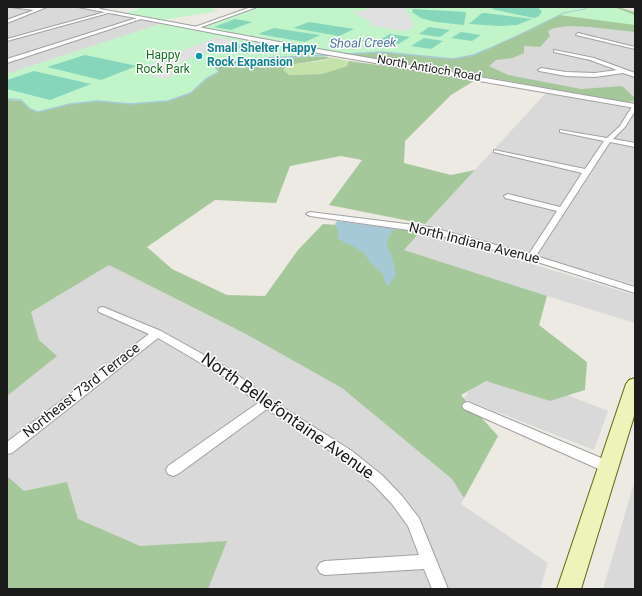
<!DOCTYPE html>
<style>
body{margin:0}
#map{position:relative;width:642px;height:596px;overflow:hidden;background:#eceae2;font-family:Roboto,sans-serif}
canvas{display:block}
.frame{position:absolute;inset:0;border:8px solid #1c1c1c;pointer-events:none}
</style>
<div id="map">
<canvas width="642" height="596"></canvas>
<div class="frame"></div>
</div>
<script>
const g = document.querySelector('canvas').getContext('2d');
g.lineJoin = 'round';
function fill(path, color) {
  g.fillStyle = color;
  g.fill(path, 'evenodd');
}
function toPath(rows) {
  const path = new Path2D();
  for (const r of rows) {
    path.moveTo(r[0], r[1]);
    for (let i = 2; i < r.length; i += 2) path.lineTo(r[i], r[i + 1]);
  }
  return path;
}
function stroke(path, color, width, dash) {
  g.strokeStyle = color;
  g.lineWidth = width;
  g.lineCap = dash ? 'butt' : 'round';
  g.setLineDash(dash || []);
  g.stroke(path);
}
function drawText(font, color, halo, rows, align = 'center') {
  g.font = font + ' Roboto,sans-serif';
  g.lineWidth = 3;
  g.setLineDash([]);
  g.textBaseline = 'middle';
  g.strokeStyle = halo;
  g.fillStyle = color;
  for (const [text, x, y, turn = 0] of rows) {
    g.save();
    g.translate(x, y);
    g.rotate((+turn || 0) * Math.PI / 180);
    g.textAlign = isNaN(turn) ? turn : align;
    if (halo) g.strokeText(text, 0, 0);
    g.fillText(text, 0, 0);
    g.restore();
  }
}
fill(toPath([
 [7,7,75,7,163,23,7,74],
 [560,16,635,26,635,104,468,74],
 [546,93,635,109,635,285,425,224],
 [421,231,635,295,635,323,537,293,404,250],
 [109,264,498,436,461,504,548,563,540,589,156,589,7,478,7,327],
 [485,363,608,411,594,450,464,399],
 [635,480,635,589,603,589]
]), '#dad9d9');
fill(toPath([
 [328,57,349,61,347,66,322,74,289,75,282,70,288,65,327,60]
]), '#c3e3ab');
fill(toPath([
 [569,7,618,7,635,12,635,32,590,27,569,26,554,28,548,31,550,36,540,47,524,46,524,53,513,58,496,60,489,66,508,75,581,89,622,86,635,98,635,101,626,102,468,74,321,50],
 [305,54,328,57,327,59,288,65,283,70,289,75,322,74,347,66,349,61,422,71,474,81,451,95,405,141,404,163,451,175,475,170,425,224,329,205,362,160,341,156,290,166,276,203,215,200,147,247,172,269,227,295,265,296,298,250,323,224,421,231,404,250,547,296,539,325,587,362,585,390,550,401,486,381,461,395,498,436,464,498,452,479,342,388,246,334,109,265,31,312,39,340,57,356,7,396,7,93,187,61],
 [7,476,24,491,67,482,78,519,140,546,227,541,208,589,7,589]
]), '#a5c89a');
fill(toPath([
 [144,7,209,7,217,11,164,20,125,13],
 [258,7,614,7,635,15,635,25,559,15,491,48,474,55,453,59,382,52,315,57,265,58,220,63,214,67,219,72,206,79,191,93,168,101,130,104,98,101,70,104,38,112,30,109,21,101,7,100,7,74,163,23,194,29]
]), '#c1f4c9');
fill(toPath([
 [498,7,537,7,542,11,539,16,534,18,491,9],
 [413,9,466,12,464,25,436,22,421,18,412,12],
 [482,13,485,13,532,19,517,25,499,26,469,24],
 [235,19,252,22,231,30,214,27],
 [309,22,354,29,339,36,293,28],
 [429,27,450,30,440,37,419,34],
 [274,28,320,35,305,42,258,34],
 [461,32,481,35,472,41,451,38],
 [390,34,410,37,398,44,378,41],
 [424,38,443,41,431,49,411,46],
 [245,42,269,47,255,53,231,48],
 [85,55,137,66,101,80,47,67],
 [34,71,91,84,50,100,7,89,7,80]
]), '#86d6bc');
fill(toPath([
 [363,7,404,7,414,26,412,29,402,31,368,25,372,23,352,12,369,10],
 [217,37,234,40,175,65,174,69,179,73,174,74,176,75,163,79,160,77,155,78,148,71,151,71,151,68,147,68,155,61]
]), '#e0e0e0');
fill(toPath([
 [337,221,397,229,390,232,391,235,388,238,387,247,391,253,396,275,388,286,384,280,383,274,370,262,364,253,351,245,345,243,338,238,338,230,335,224]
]), '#a6c9d7');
stroke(toPath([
 [483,51,535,28,563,13,585,9,588,7]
]), '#a6c9d7', 1);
stroke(toPath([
 [345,54,382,52,453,59,474,55,485,50],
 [7,99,21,100,30,109,38,112,70,104,98,101,130,104,168,101,191,93,206,79,219,72,217,67,220,63,265,58,334,55]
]), '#a6c9d7', 1.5);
const minor = toPath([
 [11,7,39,8,47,7,7,23,7,20,34,10,11,7],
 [98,7,105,7,94,10,92,9,98,7],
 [251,7,257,7,196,29,192,28,251,7],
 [109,11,112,12,7,41,7,39,109,11],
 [140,17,144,18,7,63,7,59,140,17],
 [578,33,635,47,635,49,576,35,578,33],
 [554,50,594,58,635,73,635,77,623,73,595,77,566,76,539,71,538,70,541,68,566,72,595,73,617,70,590,60,554,52,554,50],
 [635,104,635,111,625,127,613,139,635,143,635,147,610,142,536,256,635,287,635,293,528,259,430,233,310,216,306,214,310,212,430,227,529,254,557,211,505,198,504,196,508,194,560,207,582,173,494,152,494,150,585,169,604,141,560,132,560,130,607,138,620,126,633,105,635,104],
 [103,307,161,331,231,370,271,400,352,451,383,476,402,496,419,518,448,589,432,589,424,569,325,575,320,573,317,568,320,563,325,561,419,555,408,526,392,504,373,484,342,459,267,409,178,474,173,476,168,474,166,470,168,466,258,403,223,376,158,338,12,453,7,454,7,442,149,334,99,312,98,310,99,308,103,307],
 [468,402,613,463,615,467,613,471,608,472,603,471,464,409,462,406,464,403,468,402]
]);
const tertiary = toPath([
 [78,7,89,7,312,48,635,104,635,108,312,52,78,7]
]);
const secondary = toPath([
 [635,378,635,413,581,589,557,589,626,384,629,380,635,378]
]);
stroke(minor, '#a0a0a0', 2);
stroke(tertiary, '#a0a0a0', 2);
stroke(secondary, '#58680d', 2);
fill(minor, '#fff');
fill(tertiary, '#fff');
fill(secondary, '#edf3b9');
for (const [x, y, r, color] of [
 [199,56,4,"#0f9aa8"]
]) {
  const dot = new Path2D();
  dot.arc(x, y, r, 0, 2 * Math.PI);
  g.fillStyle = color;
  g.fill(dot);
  stroke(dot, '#fff', 1.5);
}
drawText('bold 12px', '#0d838f', '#fff', [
 ["Small Shelter Happy",207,49],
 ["Rock Expansion",207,63]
], 'left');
drawText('12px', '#146f21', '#fff', [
 ["Happy",163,56],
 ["Rock Park",163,70]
]);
drawText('12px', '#1c1c1c', '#fff', [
 ["North Antioch Road",429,69,10]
]);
drawText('italic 13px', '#5175a3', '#fff', [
 ["Shoal Creek",363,44,-1]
]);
drawText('14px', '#1c1c1c', '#fff', [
 ["North Indiana Avenue",474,244,14],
 ["Northeast 73rd Terrace",82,391,-38]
]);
drawText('17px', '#1c1c1c', '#fff', [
 ["North Bellefontaine Avenue",287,417,35]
]);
</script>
